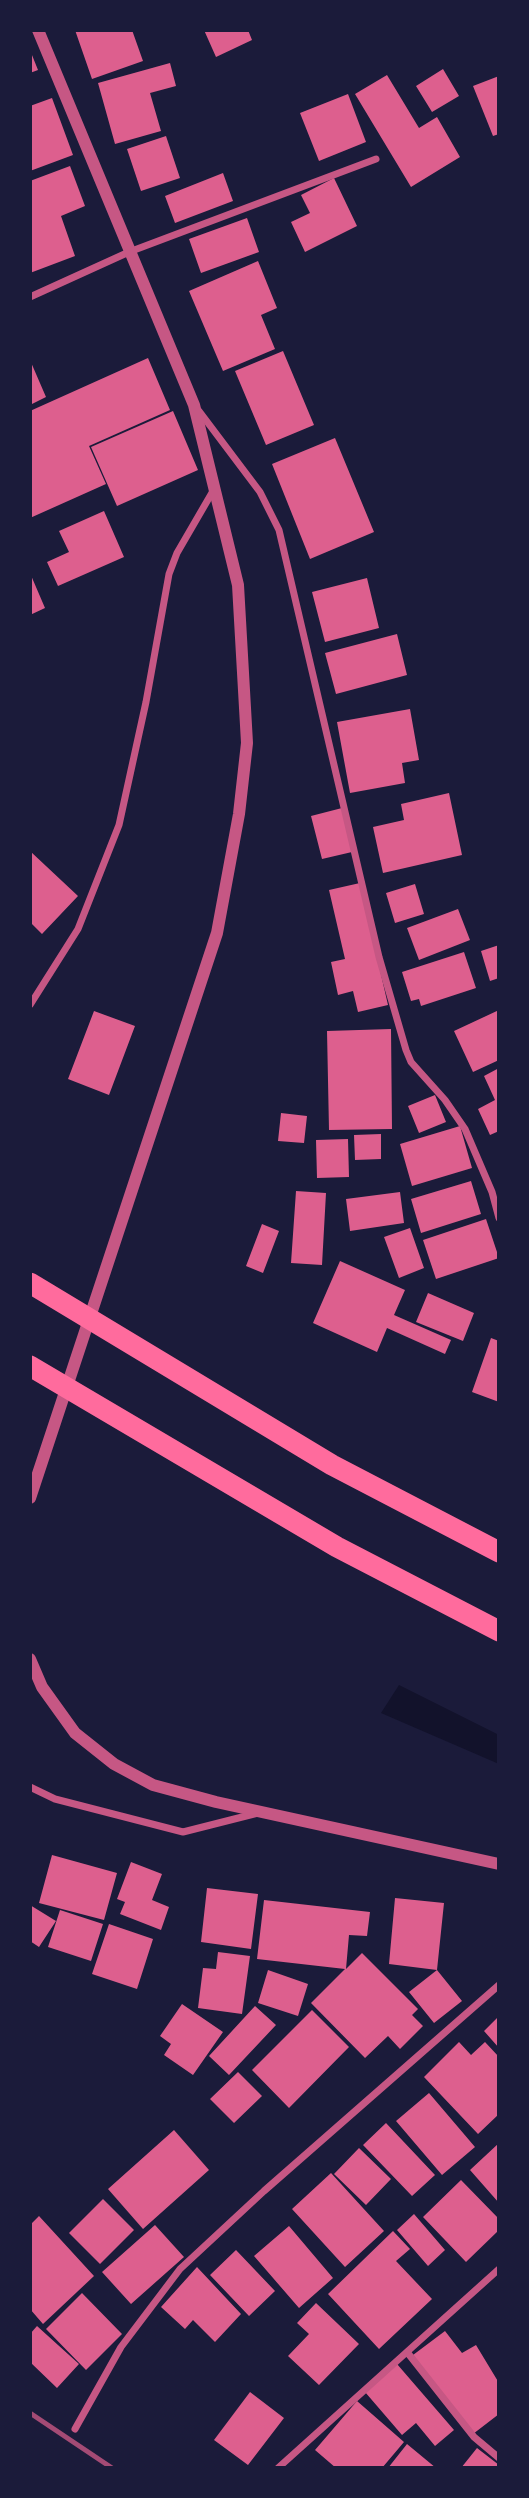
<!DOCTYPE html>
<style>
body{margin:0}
#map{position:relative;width:529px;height:2498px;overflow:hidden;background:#1b1b3a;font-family:"Nunito Sans",sans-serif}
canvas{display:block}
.frame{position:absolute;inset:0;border:32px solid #1b1b3a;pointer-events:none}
</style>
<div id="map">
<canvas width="529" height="2498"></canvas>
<div class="frame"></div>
</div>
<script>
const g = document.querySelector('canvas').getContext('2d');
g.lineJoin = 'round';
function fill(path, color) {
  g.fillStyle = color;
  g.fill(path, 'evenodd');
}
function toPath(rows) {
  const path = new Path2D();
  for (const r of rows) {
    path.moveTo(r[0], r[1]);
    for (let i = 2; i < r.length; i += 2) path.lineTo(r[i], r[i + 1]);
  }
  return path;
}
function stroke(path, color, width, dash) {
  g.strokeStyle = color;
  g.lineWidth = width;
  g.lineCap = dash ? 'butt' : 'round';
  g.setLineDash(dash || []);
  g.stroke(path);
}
fill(toPath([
 [399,1685,499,1735,499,1764,381,1713]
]), '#12122b');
fill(toPath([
 [75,30,132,30,143,61,92,79],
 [204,30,248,30,252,40,216,57],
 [30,50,38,70,30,73],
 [170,63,176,86,150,93,161,131,115,144,98,83],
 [443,69,459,96,432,112,416,86],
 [387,75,419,128,437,117,460,157,411,187,355,94],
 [499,76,499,134,493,136,473,86],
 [348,94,366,142,319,161,300,113],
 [52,98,73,155,30,171,30,106],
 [166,136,180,178,141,191,127,149],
 [70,166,85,206,61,216,75,256,30,273,30,181],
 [223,173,233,201,175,223,165,196],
 [334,178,357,226,305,252,291,222,310,213,301,195],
 [247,218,259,252,201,273,189,239],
 [258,261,277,308,261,315,275,349,223,371,189,291],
 [283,351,314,425,266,445,235,371],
 [148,358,170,410,89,446,106,484,30,518,30,411],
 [30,360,46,397,30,405],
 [173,411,198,470,117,506,91,447],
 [335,438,374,532,310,559,272,464],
 [104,511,124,557,58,586,47,562,69,552,59,531],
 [30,573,45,608,30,615],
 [367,578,379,628,325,642,312,592],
 [397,634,407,675,336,694,325,653],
 [410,709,419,760,402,763,405,783,350,793,337,722],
 [449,793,462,855,383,873,373,827,404,820,401,804],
 [342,808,352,852,322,859,311,816],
 [30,851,78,896,42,934,30,922],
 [360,883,388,1005,358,1012,353,991,338,995,331,962,345,959,329,890],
 [415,884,424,914,395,923,386,893],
 [458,909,470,940,419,960,407,928],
 [499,945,499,978,490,981,481,951],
 [464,952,476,988,421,1006,419,999,411,1001,402,972],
 [499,1010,499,1060,473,1072,454,1031],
 [94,1011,135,1026,109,1095,68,1079],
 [391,1029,392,1129,329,1130,327,1031],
 [499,1068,499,1131,490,1135,478,1109,495,1100,484,1076],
 [435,1095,446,1122,419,1133,408,1106],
 [281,1113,307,1116,304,1143,278,1141],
 [460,1126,472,1168,412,1186,400,1144],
 [381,1134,381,1159,355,1160,354,1135],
 [348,1139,349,1177,317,1178,316,1140],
 [471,1181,481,1214,421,1233,411,1199],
 [296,1191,326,1193,322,1265,291,1263],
 [400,1192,404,1223,350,1231,346,1199],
 [486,1219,499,1258,436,1279,423,1240],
 [262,1224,279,1231,263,1273,246,1266],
 [410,1228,424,1268,399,1278,384,1237],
 [340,1261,405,1290,394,1315,451,1340,445,1354,387,1328,377,1352,313,1323],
 [428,1293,474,1313,463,1341,416,1322],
 [491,1338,499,1341,499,1402,472,1392],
 [52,1855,117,1873,104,1920,39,1903],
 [131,1862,162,1874,152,1900,169,1907,161,1930,120,1914,125,1902,117,1899],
 [207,1888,258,1894,251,1949,201,1942],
 [395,1898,444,1903,437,1970,462,2001,434,2023,409,1992,437,1970,389,1964],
 [264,1900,370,1912,367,1936,349,1935,346,1969,362,1953,418,2009,412,2015,423,2026,400,2049,388,2036,365,2058,311,2003,345,1969,257,1959],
 [30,1905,56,1921,39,1947,30,1941],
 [60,1910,103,1924,91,1961,48,1947],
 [109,1924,153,1939,137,1989,92,1974],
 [218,1952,250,1956,242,2014,198,2008,203,1968,216,1969],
 [268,1970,308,1984,298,2016,258,2003],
 [182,2004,223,2032,193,2075,164,2055,171,2044,160,2036],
 [255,2006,276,2025,229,2075,209,2056],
 [312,2010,349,2047,289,2108,252,2070],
 [499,2016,499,2048,484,2031],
 [459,2042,471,2055,485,2042,499,2057,499,2114,478,2134,424,2077],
 [238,2072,262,2096,234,2123,210,2099],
 [429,2093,475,2147,442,2175,396,2121],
 [386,2123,435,2175,412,2196,363,2145],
 [174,2130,209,2170,143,2229,108,2189],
 [499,2143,499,2203,470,2170],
 [359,2148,391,2179,366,2205,334,2174],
 [331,2173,384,2231,345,2267,292,2209],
 [461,2180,499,2219,499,2230,466,2262,423,2217],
 [103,2199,134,2230,100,2264,69,2233],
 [414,2214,445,2250,428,2266,397,2230],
 [39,2216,94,2276,43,2324,30,2309,30,2225],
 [155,2225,184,2257,131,2304,102,2272],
 [289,2226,333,2278,299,2308,254,2256],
 [393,2231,410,2249,396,2261,432,2299,379,2349,328,2294],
 [236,2250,275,2291,249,2316,210,2275],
 [197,2267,241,2314,215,2342,193,2320,185,2329,161,2307],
 [82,2293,122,2334,86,2370,46,2329],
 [316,2303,359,2344,319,2385,288,2356,309,2334,297,2323],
 [37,2326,79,2364,57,2388,30,2362,30,2334],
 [445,2331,462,2353,476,2345,499,2383,499,2414,473,2434,413,2355],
 [397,2364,454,2430,435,2446,416,2423,402,2435,365,2392],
 [250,2392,284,2418,248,2465,214,2440],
 [357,2401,404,2442,382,2468,336,2468,315,2450],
 [407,2444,436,2468,388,2468],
 [477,2448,499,2465,499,2468,461,2468]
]), '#dd5f8e');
stroke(toPath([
 [30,297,129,252,376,159],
 [199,411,260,492,279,530,379,957,406,1050,411,1062,445,1100,465,1129,492,1192,499,1218],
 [30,1005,78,929,119,825,146,702,169,574,177,553,213,491],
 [30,1787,55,1799,183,1832,258,1813],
 [407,2352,474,2437,499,2458],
 [75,2429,121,2347,180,2269,264,2191,499,1985],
 [278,2468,499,2269]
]), '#c65784', 7);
stroke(toPath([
 [30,1498,217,933,239,814,247,743,238,585,194,405,38,30],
 [30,1659,42,1687,75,1733,114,1764,153,1785,216,1802,499,1864]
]), '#c65784', 12);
stroke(toPath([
 [30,1283,332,1465,499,1552],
 [30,1366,337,1547,499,1631]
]), '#ff6b9d', 21);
stroke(toPath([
 [30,2413,112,2468]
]), '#a44b75', 5);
</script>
